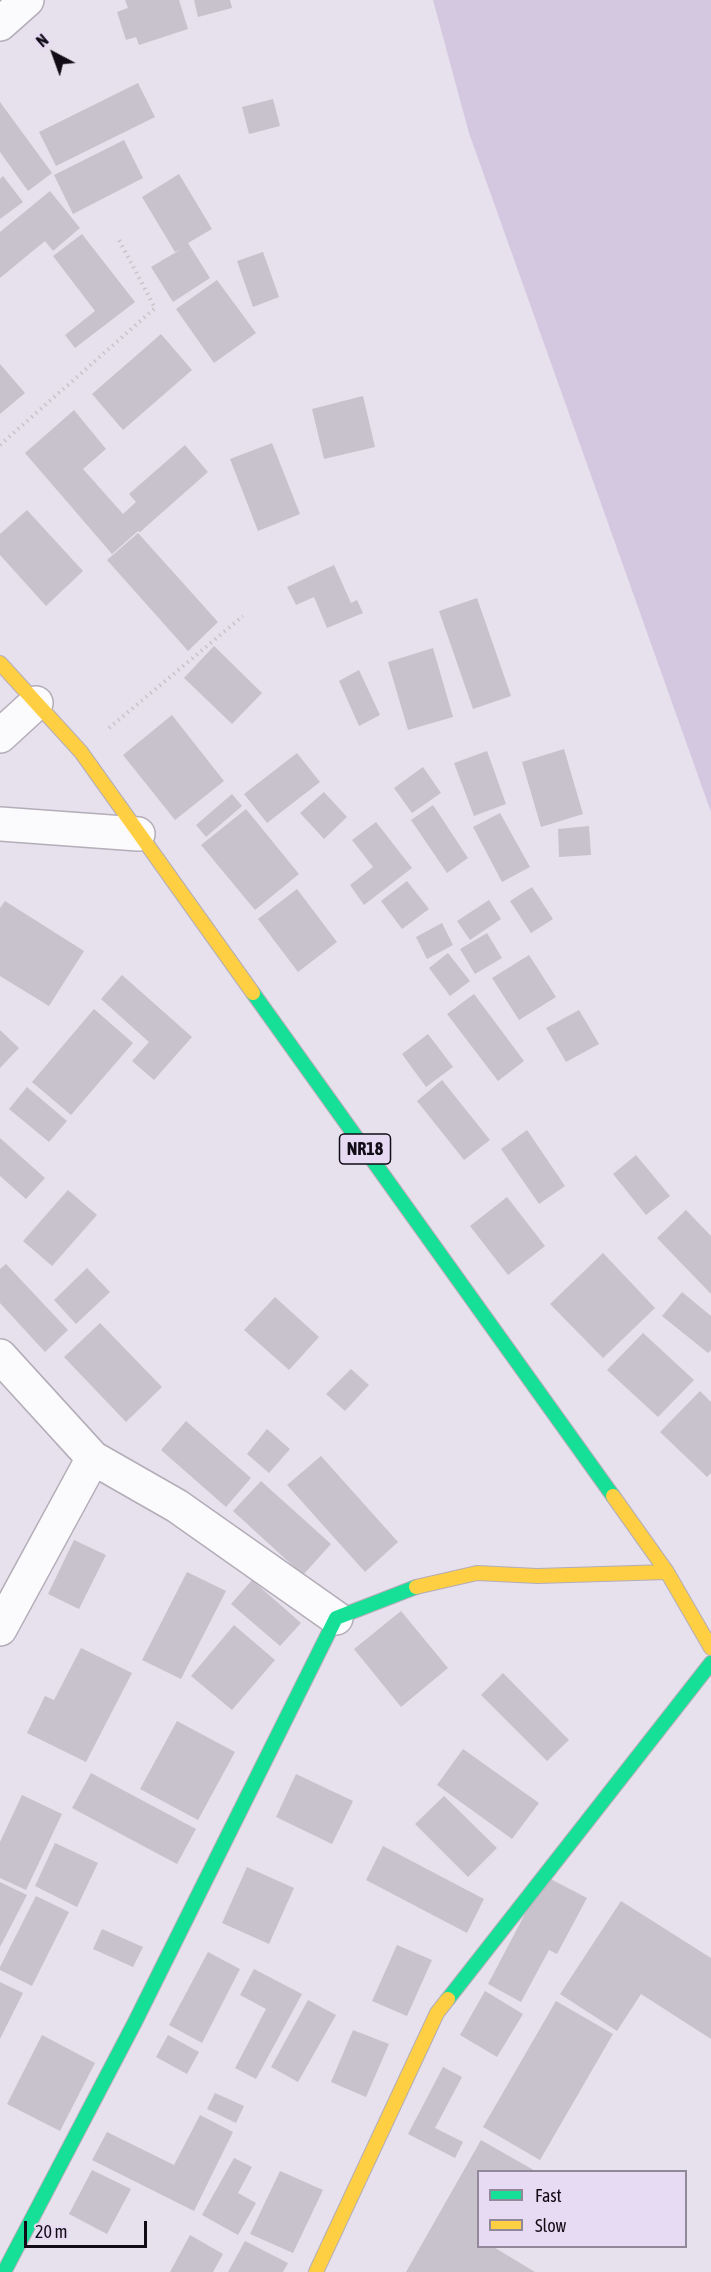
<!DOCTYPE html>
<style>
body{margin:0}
#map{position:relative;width:711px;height:2272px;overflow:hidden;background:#e7e0ed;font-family:"Asap Condensed",sans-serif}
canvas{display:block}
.legend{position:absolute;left:477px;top:2170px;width:210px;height:78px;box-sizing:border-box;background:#e7daf3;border:2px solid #91889a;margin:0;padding:8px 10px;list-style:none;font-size:18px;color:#110c15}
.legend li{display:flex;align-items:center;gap:12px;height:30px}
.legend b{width:30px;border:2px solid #91889a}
.north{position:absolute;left:24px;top:24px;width:60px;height:60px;-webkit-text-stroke:4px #e7daf3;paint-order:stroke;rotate:319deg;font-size:16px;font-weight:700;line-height:24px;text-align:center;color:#110c15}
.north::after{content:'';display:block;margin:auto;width:21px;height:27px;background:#110c15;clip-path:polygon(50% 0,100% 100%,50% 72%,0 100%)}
.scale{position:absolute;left:24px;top:2221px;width:123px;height:27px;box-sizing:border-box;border:3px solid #110c15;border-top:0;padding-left:8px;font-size:18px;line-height:21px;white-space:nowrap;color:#110c15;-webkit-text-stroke:4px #e7daf3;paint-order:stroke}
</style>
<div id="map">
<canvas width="711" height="2272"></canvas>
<ul class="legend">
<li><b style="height:8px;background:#16e098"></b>Fast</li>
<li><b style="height:8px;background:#ffcf43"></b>Slow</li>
</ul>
<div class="north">N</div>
<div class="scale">20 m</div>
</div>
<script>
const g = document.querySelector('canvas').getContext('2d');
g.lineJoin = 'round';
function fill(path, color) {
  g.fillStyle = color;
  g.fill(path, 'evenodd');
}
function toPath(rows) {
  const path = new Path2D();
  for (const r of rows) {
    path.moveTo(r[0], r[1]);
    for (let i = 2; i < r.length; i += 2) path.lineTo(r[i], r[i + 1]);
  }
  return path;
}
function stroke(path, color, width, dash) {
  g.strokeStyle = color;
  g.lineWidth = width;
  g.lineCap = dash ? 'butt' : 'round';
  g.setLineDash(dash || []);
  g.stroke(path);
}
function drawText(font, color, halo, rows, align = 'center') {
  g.font = font + ' "Asap Condensed",sans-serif';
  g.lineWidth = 4.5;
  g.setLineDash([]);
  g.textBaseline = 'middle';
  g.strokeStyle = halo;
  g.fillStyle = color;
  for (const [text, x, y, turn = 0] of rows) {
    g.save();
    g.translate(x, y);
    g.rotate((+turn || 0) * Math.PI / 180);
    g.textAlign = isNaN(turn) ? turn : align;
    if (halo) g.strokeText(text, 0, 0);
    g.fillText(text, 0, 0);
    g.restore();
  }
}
fill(toPath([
 [433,0,711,0,711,812,469,133]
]), '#d4c7e0');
fill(toPath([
 [125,0,179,0,188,29,139,45,136,37,126,40,117,12,128,8],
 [194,0,230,0,232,8,198,17],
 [138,83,155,117,56,166,39,132],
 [273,99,280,126,249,134,242,107],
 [0,102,52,173,28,191,0,152],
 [124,140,143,178,73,214,54,175],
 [179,174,212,229,188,243,210,278,173,302,151,267,183,248,175,252,142,197],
 [3,176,23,202,0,219,0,179],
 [50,191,80,228,53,251,45,241,0,278,0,232],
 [82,234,135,302,75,348,65,335,95,311,53,256],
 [263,252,279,297,253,307,237,261],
 [217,280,256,333,214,363,176,309],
 [161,334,192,370,123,430,92,394],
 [0,364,25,393,0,414],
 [363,396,375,447,324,459,312,409],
 [74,410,106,449,83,469,123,514,136,502,129,494,185,445,208,472,140,532,138,531,112,554,25,453],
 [272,443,300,514,258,531,230,459],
 [27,510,83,571,46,606,0,555,0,534],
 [138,533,218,622,188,651,107,560],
 [334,565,351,603,357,600,363,613,327,628,314,597,296,605,287,587],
 [477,598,511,696,473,709,439,611],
 [214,646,262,693,232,724,184,678],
 [433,648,453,717,408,730,388,662],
 [359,670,380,715,359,726,339,681],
 [172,715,224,781,175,820,123,755],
 [564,749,583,814,541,827,522,762],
 [487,751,506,804,474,816,454,763],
 [297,753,320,782,267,823,244,794],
 [423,767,441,793,412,813,394,788],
 [324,792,347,817,324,839,300,813],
 [232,794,242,806,206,837,196,825],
 [433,805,468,858,447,873,411,820],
 [246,809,299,874,255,910,201,845],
 [500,813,530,867,502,882,473,827],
 [376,822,412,868,364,905,350,885,373,867,352,840],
 [589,826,591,855,559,857,558,829],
 [407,881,429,909,402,929,381,901],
 [532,887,553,919,531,933,510,901],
 [297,889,337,942,298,972,258,919],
 [489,900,501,919,470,940,457,921],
 [5,901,84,951,49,1006,0,976,0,908],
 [442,923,453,945,427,959,416,937],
 [487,933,502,958,475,974,460,949],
 [448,953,470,981,450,996,429,968],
 [529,955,556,997,519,1020,492,978],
 [122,975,192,1037,154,1080,132,1061,149,1042,101,999],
 [474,994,524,1061,498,1081,447,1014],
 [94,1009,133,1043,71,1115,32,1082],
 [579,1010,599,1044,566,1062,546,1028],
 [0,1030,19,1048,0,1068],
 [428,1034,453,1067,426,1087,402,1054],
 [442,1080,490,1140,464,1160,417,1101],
 [27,1087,67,1121,49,1142,9,1109],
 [527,1130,565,1186,539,1204,501,1149],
 [0,1138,45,1178,26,1199,0,1176],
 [636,1155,670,1196,646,1215,613,1174],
 [68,1190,97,1215,52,1266,23,1241],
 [507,1197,545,1246,508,1275,470,1226],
 [686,1210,711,1236,711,1294,657,1238],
 [603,1253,655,1308,603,1358,550,1304],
 [6,1264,68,1330,45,1352,0,1303,0,1269],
 [87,1268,110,1292,76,1324,54,1300],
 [682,1292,711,1316,711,1350,708,1353,662,1316],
 [275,1297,319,1337,289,1370,244,1330],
 [100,1323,162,1387,126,1422,64,1357],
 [643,1333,694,1380,658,1417,607,1370],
 [351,1369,369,1385,345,1411,326,1394],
 [700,1391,711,1402,711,1473,707,1477,660,1432],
 [186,1421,251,1478,226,1507,161,1450],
 [267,1429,290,1449,269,1473,247,1454],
 [321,1456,398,1542,365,1572,287,1485],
 [261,1481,331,1544,303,1575,233,1511],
 [74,1540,106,1555,79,1609,48,1594],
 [187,1572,226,1591,181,1679,142,1660],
 [252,1580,301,1623,280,1646,231,1604],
 [401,1611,448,1668,401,1707,354,1649],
 [234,1625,275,1660,232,1710,191,1676],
 [81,1648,132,1673,86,1762,27,1733,45,1696,54,1700],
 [503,1673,569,1740,547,1761,481,1695],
 [177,1721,235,1752,198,1820,140,1789],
 [463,1749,539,1803,512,1839,437,1785],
 [91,1773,196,1829,177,1864,72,1808],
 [296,1774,353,1801,332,1844,276,1817],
 [22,1795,62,1814,26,1890,0,1878,0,1842],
 [444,1796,497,1848,468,1877,415,1824],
 [55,1843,98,1863,77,1907,35,1886],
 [383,1846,484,1899,467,1933,366,1880],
 [247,1867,294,1888,269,1944,222,1923],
 [545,1876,587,1898,557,1954,549,1950,521,2002,488,1984],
 [0,1882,27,1895,0,1947],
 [36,1896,69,1912,32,1986,0,1970,0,1967],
 [621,1901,711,1958,711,2039,641,1994,617,2031,560,1994],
 [102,1929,143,1947,133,1967,93,1949],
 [397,1945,432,1960,407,2016,372,2001],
 [208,1952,240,1969,202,2043,169,2025],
 [254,1969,302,1994,256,2079,235,2068,266,2009,240,1995],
 [0,1982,23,1993,0,2039],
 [485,1991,523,2014,497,2057,460,2035],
 [308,2000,336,2015,298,2082,271,2067],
 [556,2001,613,2034,540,2160,483,2127],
 [353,2030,389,2044,366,2097,331,2082],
 [42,2035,95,2063,60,2131,7,2104],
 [168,2035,199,2052,187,2074,156,2057],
 [443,2067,462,2077,435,2128,463,2142,455,2158,408,2134],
 [215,2093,244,2106,236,2123,207,2109],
 [200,2115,233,2132,194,2211,92,2160,107,2132,174,2165],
 [481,2140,537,2172,478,2172,478,2246,492,2246,535,2272,406,2272],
 [234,2158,252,2167,238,2193,256,2203,238,2235,202,2215],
 [92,2170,131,2189,107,2234,69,2214],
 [280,2171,323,2190,293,2253,250,2234],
 [190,2235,223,2254,213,2272,170,2272],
 [245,2241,288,2263,283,2272,228,2272]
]), '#c8c2cd');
const street = toPath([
 [0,24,27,0],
 [0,736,36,703],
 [0,824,138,834],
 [0,1356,93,1458,177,1506,336,1618],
 [0,1629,93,1458]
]);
const fast = toPath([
 [253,993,613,1496],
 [448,1999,711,1663],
 [4,2272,135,2022,336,1618,416,1587]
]);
const slow = toPath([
 [0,663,81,752,253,993],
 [613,1496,667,1572,711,1648],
 [416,1587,477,1573,537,1576,667,1572],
 [316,2272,437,2013,448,1999]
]);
stroke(street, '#b3adb8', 36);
stroke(fast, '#b3adb8', 16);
stroke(slow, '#b3adb8', 16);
stroke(toPath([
 [0,445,155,308,119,240],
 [109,728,243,616]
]), '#c7c4c9', 4, [1.5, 4.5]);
stroke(street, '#fbfafc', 33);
stroke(fast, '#16e098', 14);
stroke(slow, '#ffcf43', 14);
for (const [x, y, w] of [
 [365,1149,51]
]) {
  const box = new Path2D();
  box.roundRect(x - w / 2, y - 15, w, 30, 4.5);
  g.fillStyle = '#e7daf3';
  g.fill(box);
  stroke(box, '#110c15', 1.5);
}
drawText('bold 18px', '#110c15', null, [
 ["NR18",365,1149]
]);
</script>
